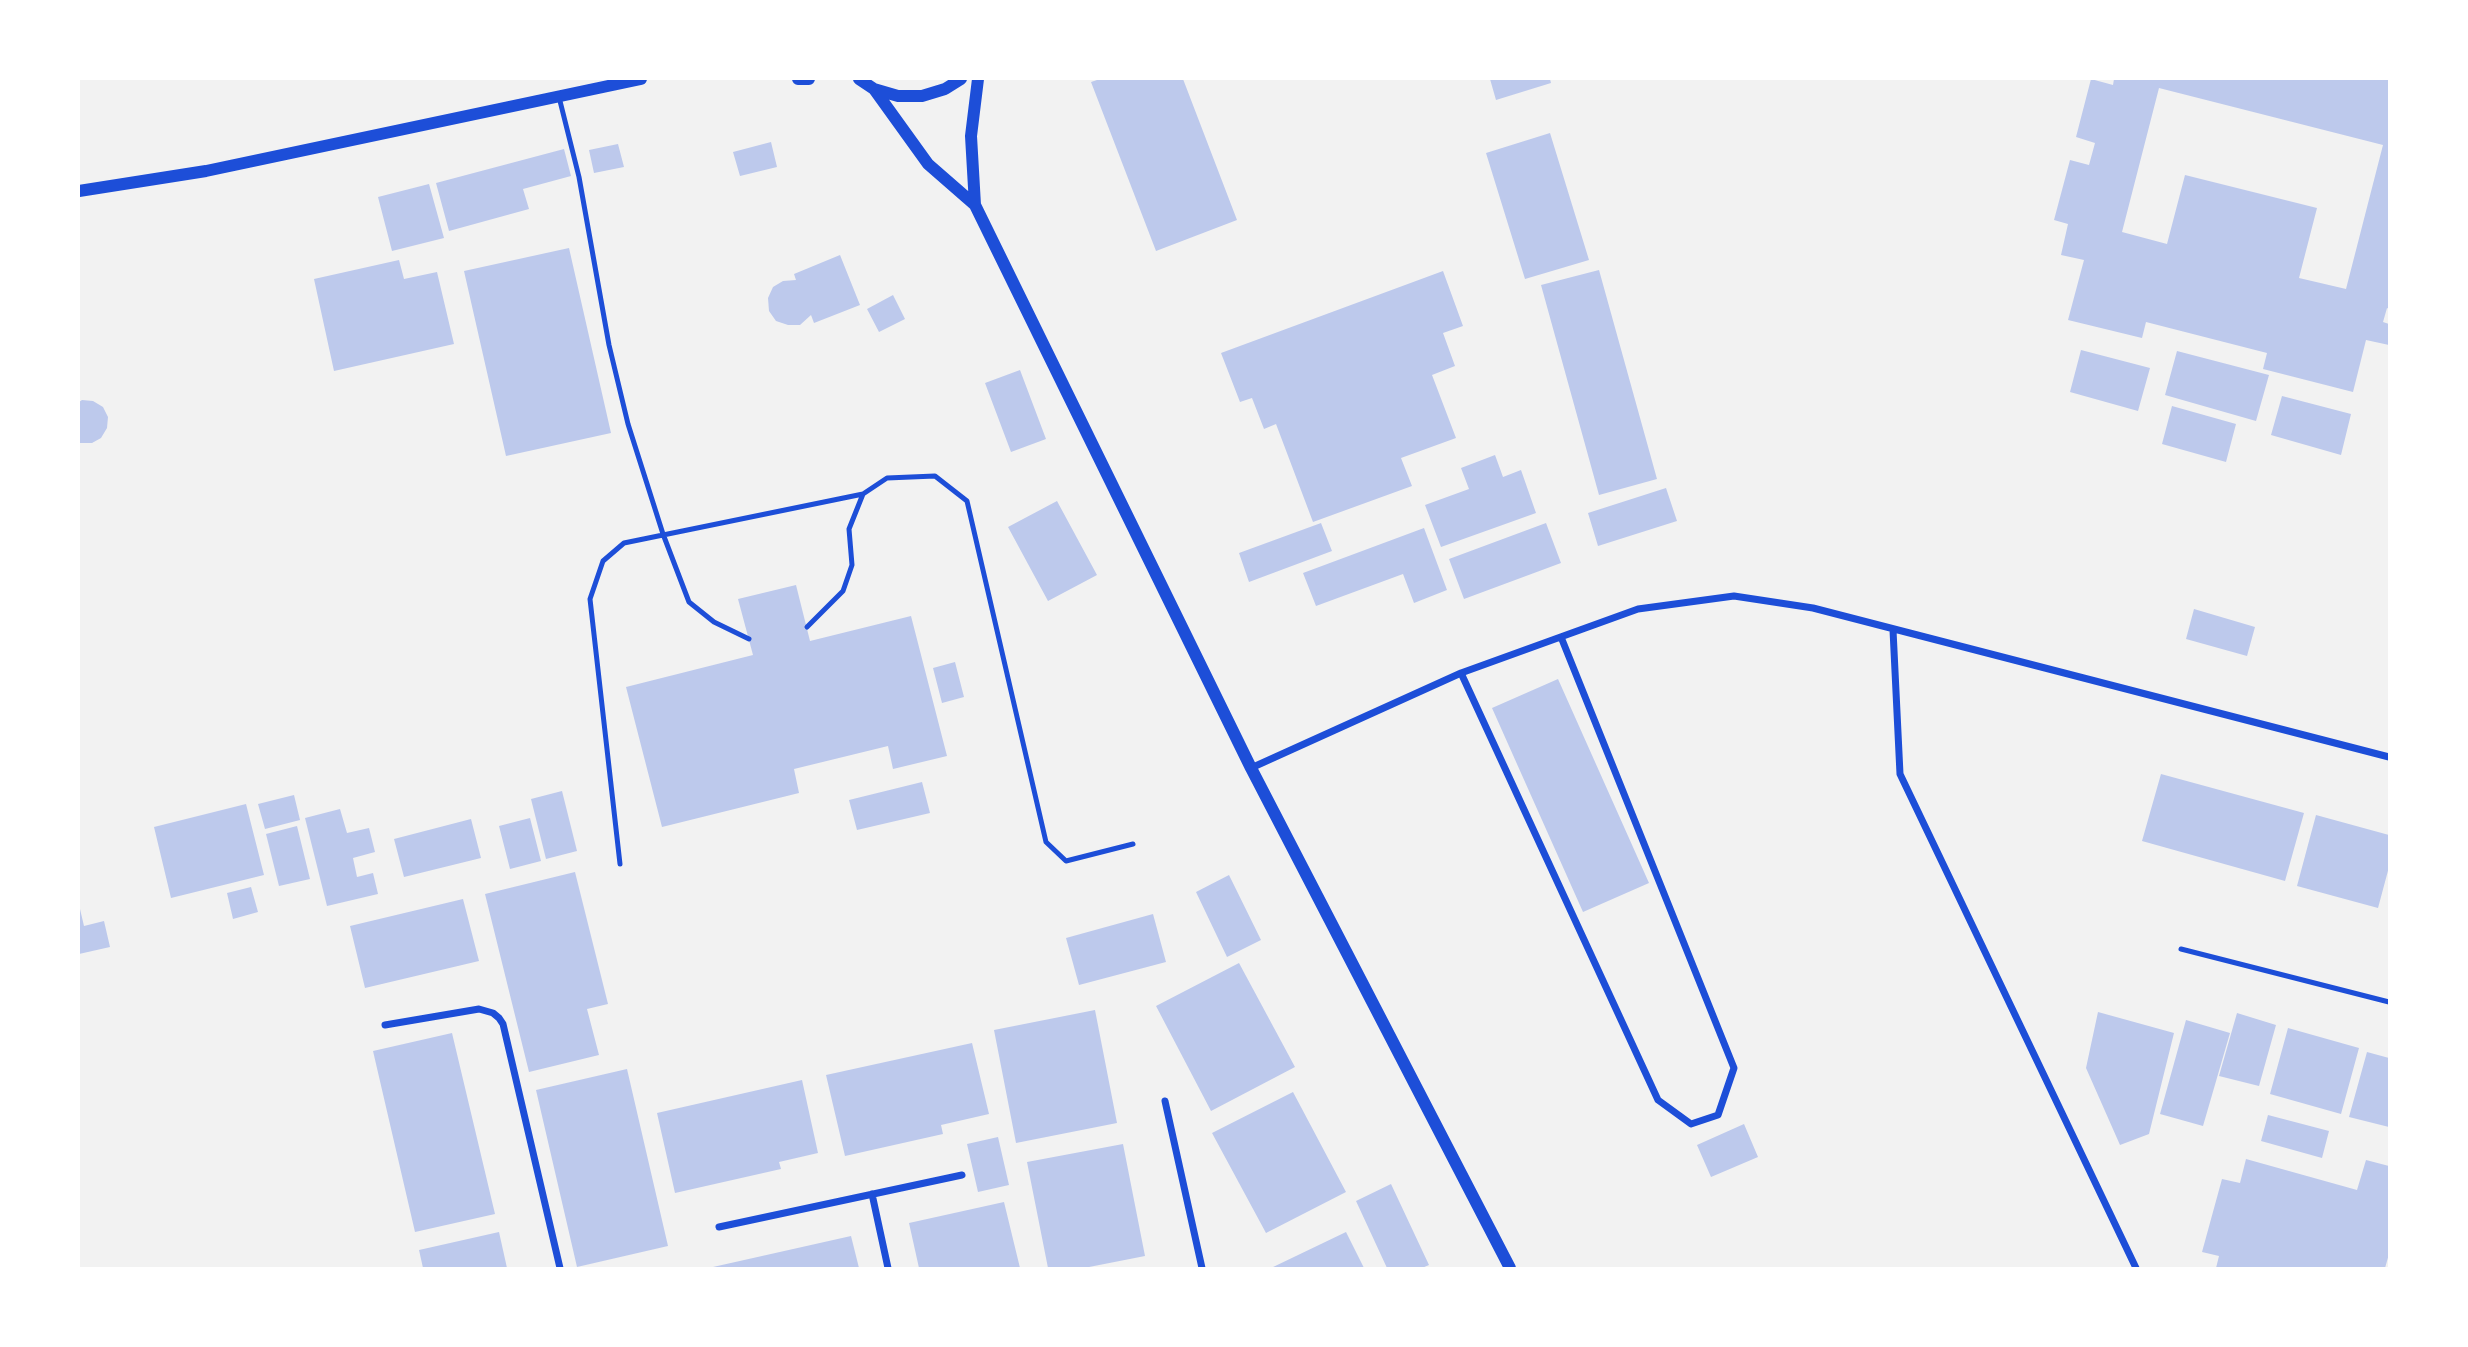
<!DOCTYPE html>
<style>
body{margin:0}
#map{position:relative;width:2468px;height:1347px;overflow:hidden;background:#f2f2f2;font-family:"Space Grotesk",sans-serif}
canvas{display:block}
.frame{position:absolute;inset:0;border:80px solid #fff;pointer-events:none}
</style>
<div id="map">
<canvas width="2468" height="1347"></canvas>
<div class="frame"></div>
</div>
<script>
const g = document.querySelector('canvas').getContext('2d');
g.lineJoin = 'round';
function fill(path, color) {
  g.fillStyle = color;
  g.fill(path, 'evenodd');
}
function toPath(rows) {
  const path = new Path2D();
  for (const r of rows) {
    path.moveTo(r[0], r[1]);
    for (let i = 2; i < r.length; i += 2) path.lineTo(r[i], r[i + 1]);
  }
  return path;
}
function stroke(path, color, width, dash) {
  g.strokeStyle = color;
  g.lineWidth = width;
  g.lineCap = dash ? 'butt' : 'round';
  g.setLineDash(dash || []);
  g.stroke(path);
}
fill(toPath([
 [1100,79,1183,79,1237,220,1156,251,1091,82],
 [1490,79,1550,79,1551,83,1496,100],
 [2091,79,2113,85,2114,79,2389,79,2389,309,2387,308,2383,322,2389,324,2389,345,2366,340,2353,392,2263,369,2267,353,2146,322,2142,338,2068,320,2084,260,2061,255,2068,224,2054,220,2070,160,2089,165,2095,143,2076,137],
 [2159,88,2383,145,2346,289,2299,278,2317,208,2185,175,2167,244,2122,232],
 [1550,133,1589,260,1525,279,1486,153],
 [771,142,777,167,740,176,733,152],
 [618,144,624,167,594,173,589,150],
 [564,149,571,176,523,189,529,209,449,231,436,183],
 [429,184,444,238,392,251,378,197],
 [569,248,611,433,506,456,464,271],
 [840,255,860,305,814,323,811,315,800,325,788,325,776,321,769,311,768,298,773,287,783,281,796,280,794,274],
 [399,260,404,279,437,272,454,344,334,371,314,279],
 [1599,270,1657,479,1599,495,1541,285],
 [1443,271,1463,326,1443,333,1455,366,1432,375,1456,438,1401,458,1412,486,1313,522,1276,424,1264,429,1252,398,1240,402,1221,353],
 [893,295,905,319,879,332,867,309],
 [2081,350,2150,368,2138,411,2070,392],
 [2177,351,2269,375,2256,421,2165,395],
 [1020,370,1046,439,1011,452,985,383],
 [2282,396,2351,414,2341,455,2271,435],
 [82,400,93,401,103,407,108,417,107,428,101,438,92,443,79,443,79,402],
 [2172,406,2236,424,2226,462,2162,444],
 [1495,455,1503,477,1521,470,1536,513,1441,547,1425,505,1469,489,1461,468],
 [1666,488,1677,521,1598,546,1588,513],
 [1057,501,1097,575,1048,601,1008,527],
 [1321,523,1332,551,1249,582,1239,553],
 [1546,523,1561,563,1464,599,1449,559],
 [1424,528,1447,590,1414,603,1403,574,1316,606,1303,573],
 [796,585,810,641,911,616,947,756,893,769,888,746,794,769,799,793,662,827,626,687,753,655,738,599],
 [2194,609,2255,627,2247,656,2186,639],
 [955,662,964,697,942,703,933,668],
 [1558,679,1649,883,1583,912,1492,708],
 [2161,774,2304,813,2285,881,2142,841],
 [922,782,930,813,857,830,849,800],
 [562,791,577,851,546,859,531,799],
 [294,795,300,820,265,829,258,804],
 [246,804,264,875,171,898,154,827],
 [340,809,347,833,369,828,375,852,353,858,357,877,373,873,378,894,327,906,305,818],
 [2316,815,2389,835,2389,867,2378,908,2297,886],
 [530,818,541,861,510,869,499,826],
 [471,819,481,858,404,877,394,839],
 [297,826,310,879,279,886,266,834],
 [575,872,608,1004,587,1009,599,1055,529,1072,485,894],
 [1229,875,1261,940,1227,957,1196,892],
 [251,887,258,912,233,919,227,893],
 [463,899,479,961,365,988,350,926],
 [80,909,84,926,104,921,110,947,79,954],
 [1153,914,1166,962,1079,985,1066,938],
 [1239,963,1295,1067,1211,1111,1156,1006],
 [1095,1010,1117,1123,1016,1143,994,1030],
 [2098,1012,2174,1033,2149,1134,2120,1145,2086,1068],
 [2237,1013,2276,1025,2259,1086,2219,1076],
 [2186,1020,2230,1033,2203,1126,2160,1114],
 [2288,1028,2359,1048,2341,1114,2270,1094],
 [452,1033,495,1214,415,1232,373,1051],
 [972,1043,989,1114,941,1125,943,1134,845,1156,826,1075],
 [2367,1052,2389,1058,2389,1127,2349,1117],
 [627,1069,668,1246,577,1267,536,1090],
 [802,1080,818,1153,779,1162,781,1169,675,1193,657,1113],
 [1293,1092,1346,1192,1266,1233,1212,1133],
 [2268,1115,2329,1131,2322,1158,2261,1141],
 [1744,1124,1758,1157,1711,1177,1697,1145],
 [998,1137,1009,1185,978,1192,967,1144],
 [1123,1144,1145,1256,1084,1268,1048,1268,1027,1162],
 [2246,1159,2357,1190,2366,1160,2389,1166,2389,1254,2385,1268,2216,1268,2219,1256,2202,1252,2222,1179,2240,1183],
 [1391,1184,1429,1265,1422,1268,1387,1268,1356,1201],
 [1004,1202,1020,1268,919,1268,909,1223],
 [499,1232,507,1268,423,1268,419,1250],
 [1346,1232,1364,1268,1271,1268],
 [851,1236,859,1268,714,1268,713,1267]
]), '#bdc9ec');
stroke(toPath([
 [559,97,579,177,609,345,628,424,663,534,689,602,714,622,749,639],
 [807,627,843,591,852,565,849,529,863,494,887,478,935,476,967,501,1046,842,1066,861,1133,844],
 [620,864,590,599,603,561,624,543,863,494],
 [2181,949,2389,1002]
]), '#1d4ed8', 5);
stroke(toPath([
 [1893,630,1900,774,2136,1268],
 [1461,673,1658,1100,1691,1124,1718,1115,1734,1068,1561,637],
 [1251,768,1461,673,1638,609,1734,596,1813,608,2389,757],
 [385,1025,479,1009,493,1013,499,1018,503,1024,560,1268],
 [1165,1101,1202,1268],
 [872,1194,888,1268],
 [719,1227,962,1175]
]), '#1d4ed8', 7);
stroke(toPath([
 [798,79,809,79],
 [859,79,874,89,898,96,922,96,945,89,961,79],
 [874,89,928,164,975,205,1251,768,1510,1268],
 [79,191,206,171,641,79],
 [975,205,971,136,978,79]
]), '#1d4ed8', 12);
</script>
